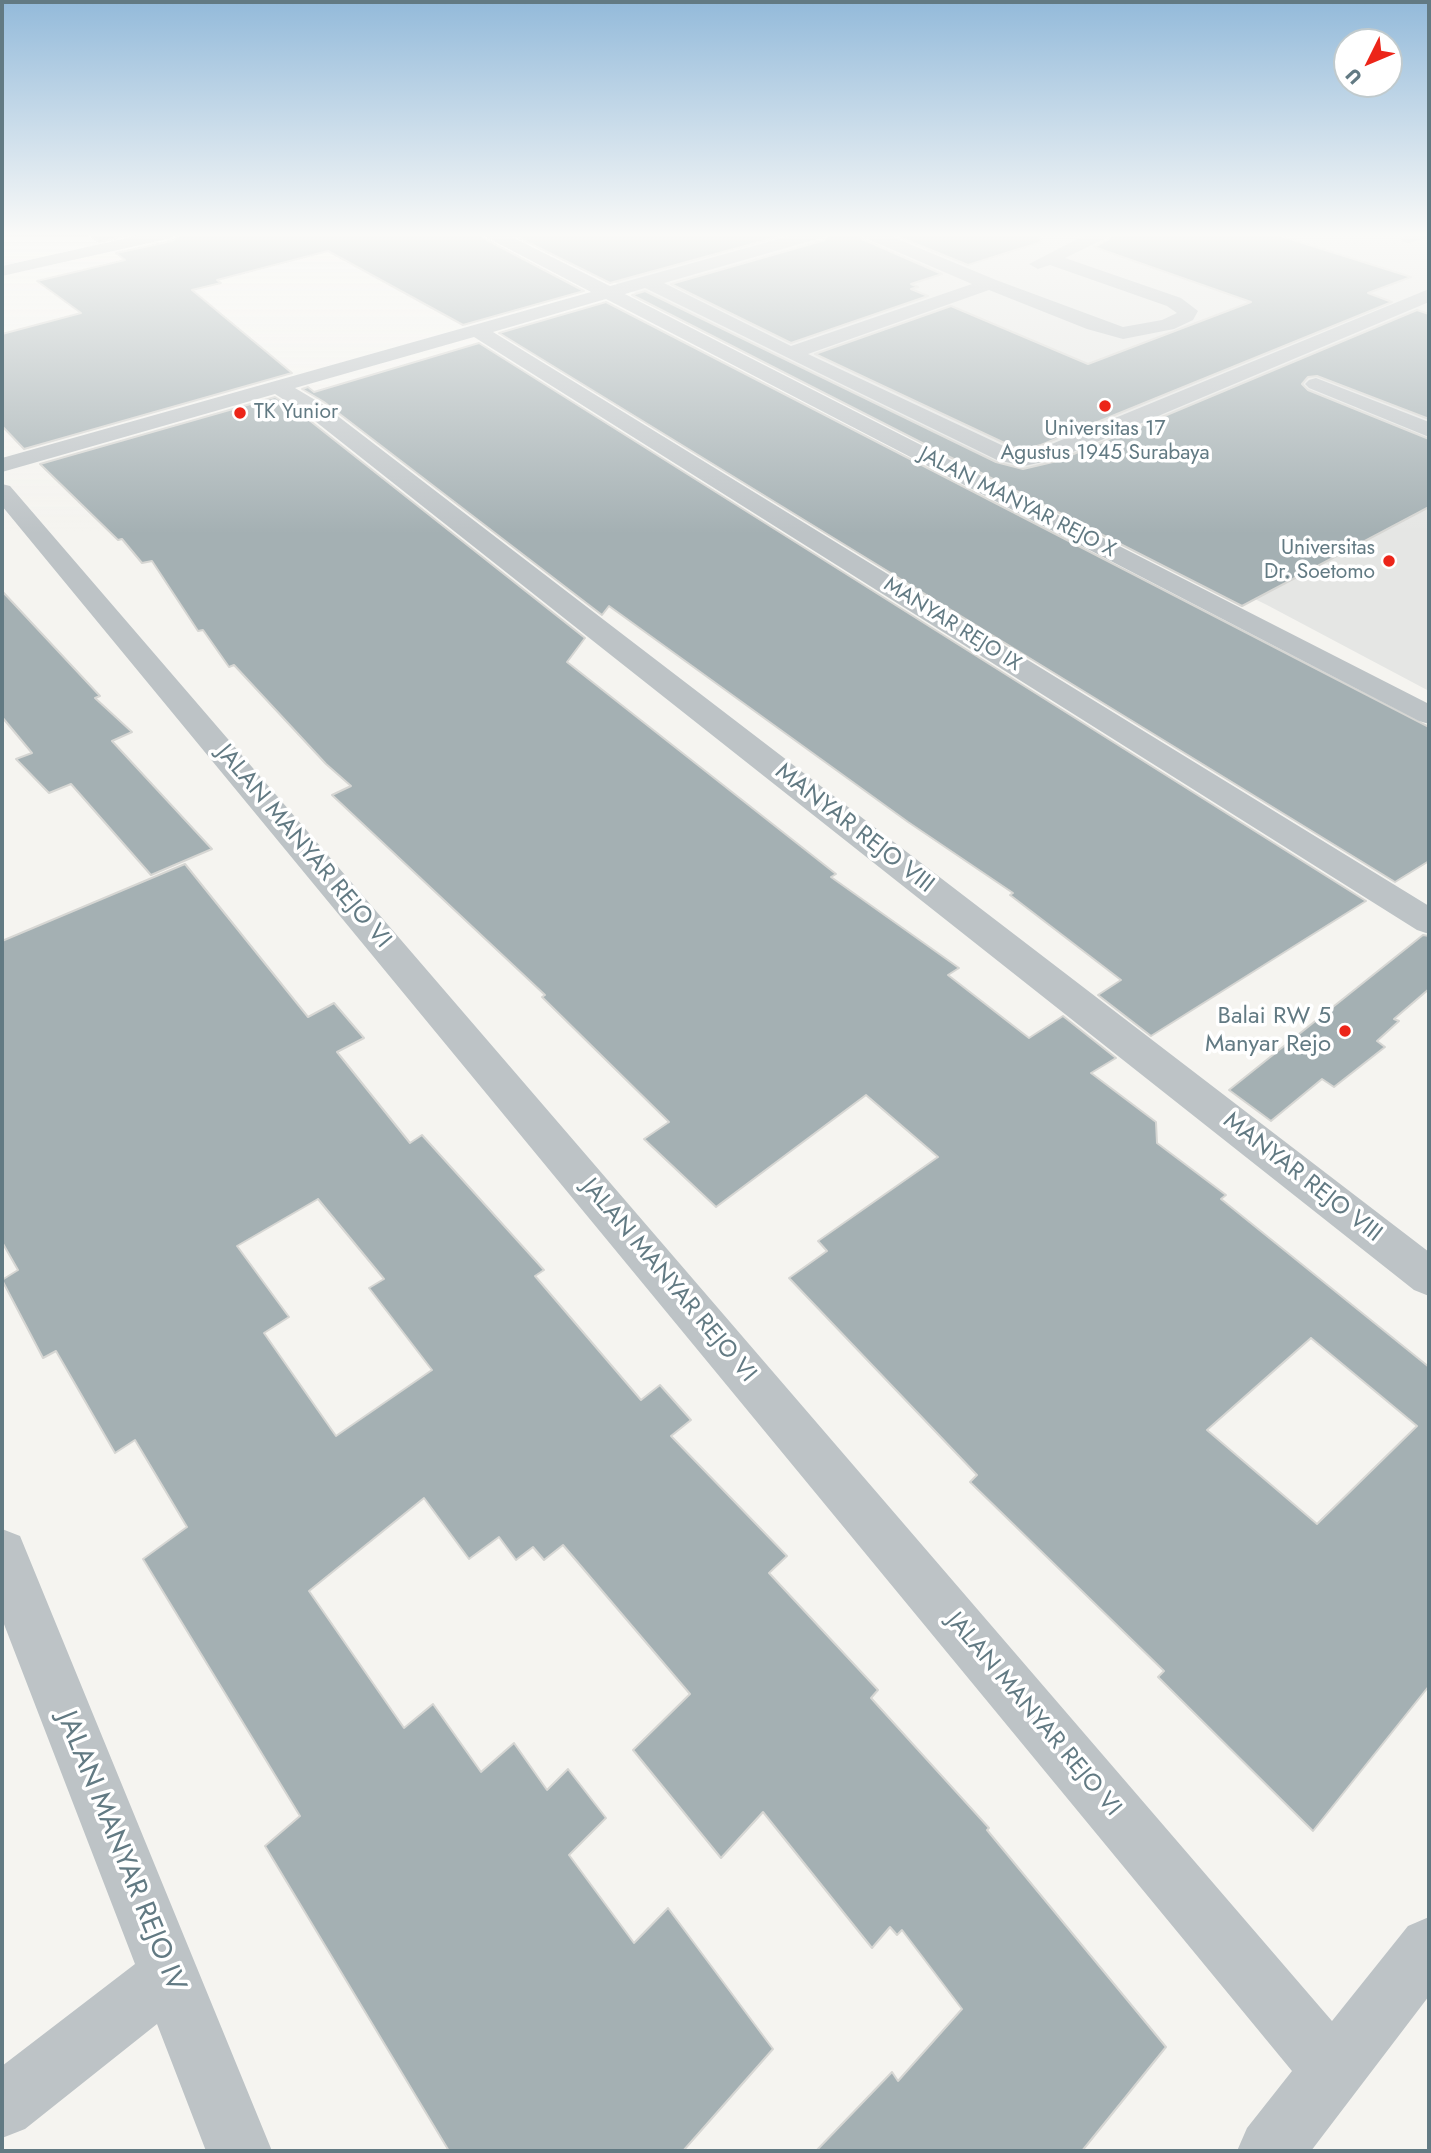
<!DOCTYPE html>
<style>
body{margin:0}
#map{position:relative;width:1431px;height:2153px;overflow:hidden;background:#f5f4f0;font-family:Jost,sans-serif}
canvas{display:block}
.frame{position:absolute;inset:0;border:4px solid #627a83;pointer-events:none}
.north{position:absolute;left:1333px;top:28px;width:70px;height:70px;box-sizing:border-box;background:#fff;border:2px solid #c0cacd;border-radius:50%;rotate:227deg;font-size:19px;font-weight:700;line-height:28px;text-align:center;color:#627a83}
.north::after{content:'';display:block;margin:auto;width:24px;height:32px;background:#ec2519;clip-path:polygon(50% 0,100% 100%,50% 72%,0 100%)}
</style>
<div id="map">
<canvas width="1431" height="2153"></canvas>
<div class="frame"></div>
<div class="north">U</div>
</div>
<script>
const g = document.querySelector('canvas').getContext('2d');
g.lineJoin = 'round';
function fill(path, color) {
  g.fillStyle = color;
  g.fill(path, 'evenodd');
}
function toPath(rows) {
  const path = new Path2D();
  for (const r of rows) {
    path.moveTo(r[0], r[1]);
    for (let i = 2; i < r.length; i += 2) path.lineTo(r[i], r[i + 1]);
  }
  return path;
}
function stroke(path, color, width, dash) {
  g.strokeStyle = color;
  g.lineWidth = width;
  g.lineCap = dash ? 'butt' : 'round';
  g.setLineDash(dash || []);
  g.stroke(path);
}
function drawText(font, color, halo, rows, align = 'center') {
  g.font = font + ' Jost,sans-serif';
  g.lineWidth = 7;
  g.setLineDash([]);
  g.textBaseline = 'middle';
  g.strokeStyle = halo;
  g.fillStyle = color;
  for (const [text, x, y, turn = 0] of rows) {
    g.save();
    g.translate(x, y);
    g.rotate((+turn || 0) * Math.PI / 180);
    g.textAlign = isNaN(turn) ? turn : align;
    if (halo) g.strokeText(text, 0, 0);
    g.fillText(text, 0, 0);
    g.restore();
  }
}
fill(toPath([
 [514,233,1429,233,1429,691,1267,605]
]), '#e5e6e4');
const building = toPath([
 [86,233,140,233,99,242,86,233],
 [182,233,481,233,485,239,584,291,463,325,328,251,217,280,221,283,192,290,292,373,24,449,2,426,2,334,81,313,37,281,125,260,116,253,172,241,182,233],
 [509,233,792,233,610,283,509,233],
 [829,233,858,233,862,239,942,274,911,284,918,287,911,289,928,296,791,343,671,284,825,240,829,233],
 [889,233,1040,233,1041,242,968,265,889,233],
 [1113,233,1271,233,1411,277,1368,293,1392,302,1041,445,1024,449,1013,447,815,354,951,306,1088,364,1251,302,1094,247,1109,239,1113,233],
 [645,291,996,462,1023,469,1057,461,1417,310,1429,314,1429,419,1317,376,1308,377,1302,384,1308,390,1429,439,1429,507,1242,606,632,295,645,291],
 [606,302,1429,727,1429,861,1395,882,499,333,606,302],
 [479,343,1366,901,1151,1036,1098,995,1121,980,1010,895,1013,893,908,822,609,606,602,615,324,402,302,389,308,387,314,392,479,343],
 [275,397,304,416,585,638,567,662,836,874,831,877,959,968,948,975,1029,1038,1063,1016,1116,1058,1091,1073,1156,1122,1157,1143,1226,1195,1221,1199,1429,1367,1429,1686,1313,1831,1158,1677,1164,1671,970,1482,977,1475,789,1278,827,1251,818,1241,938,1157,866,1095,716,1207,644,1139,669,1122,542,997,545,995,332,795,351,786,326,764,234,665,229,667,203,630,198,631,152,561,142,563,122,539,118,540,40,464,275,397],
 [1311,1338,1417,1426,1317,1524,1207,1430,1311,1338],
 [2,591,100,696,95,698,132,732,112,741,212,849,151,875,71,784,49,793,16,759,32,753,2,717,2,591],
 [185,864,308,1017,334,1003,364,1038,337,1052,410,1143,422,1135,544,1270,535,1276,641,1400,660,1385,691,1420,671,1436,787,1556,769,1573,878,1690,871,1698,989,1828,987,1830,1166,2047,1082,2151,816,2151,892,2072,898,2081,962,2009,902,1930,897,1935,890,1927,872,1948,763,1812,721,1858,633,1750,690,1694,563,1545,544,1560,533,1547,516,1560,499,1537,469,1559,424,1498,309,1591,404,1728,433,1704,481,1772,514,1743,547,1790,568,1769,606,1818,569,1855,634,1943,668,1908,773,2049,683,2151,449,2151,265,1846,300,1816,143,1559,187,1527,135,1440,115,1453,56,1351,43,1358,2,1280,18,1270,2,1242,2,941,185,864],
 [318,1199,384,1279,369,1288,432,1370,336,1436,264,1333,289,1317,237,1246,318,1199],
 [1423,935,1429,936,1429,989,1394,1019,1399,1021,1377,1041,1385,1047,1334,1087,1322,1079,1271,1121,1229,1090,1423,935]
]);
fill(building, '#a4b0b3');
stroke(building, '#d6d6d3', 2);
fill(toPath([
 [150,233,180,233,171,238,2,276,2,266,150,233],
 [484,233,504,233,610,286,800,233,826,233,824,237,664,283,791,346,972,284,863,237,861,233,883,233,996,280,1123,327,1162,320,1177,313,1167,306,1050,265,1038,269,1029,264,1089,233,1110,233,1108,237,1065,258,1181,298,1198,311,1193,320,1174,329,1123,339,1087,329,989,290,808,354,1012,450,1024,452,1042,448,1429,289,1429,302,1056,459,1024,466,997,460,645,288,625,294,1429,704,1429,724,1419,721,606,299,493,332,1429,906,1429,934,1417,930,474,337,295,388,322,404,1429,1252,1429,1296,1414,1290,306,414,275,394,2,472,2,458,591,292,486,237,484,233],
 [1408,233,1429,233,1429,237,1409,243,1403,242,1400,238,1408,233],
 [1316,378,1429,422,1429,437,1309,388,1305,384,1309,380,1316,378],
 [2,484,10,486,1332,2021,1408,1926,1429,1917,1429,1996,1311,2151,1237,2151,1247,2128,1292,2071,2,506,2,484],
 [2,1529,20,1536,272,2151,206,2151,157,2024,25,2129,2,2138,2,2066,135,1964,2,1619,2,1529]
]), '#bdc3c6');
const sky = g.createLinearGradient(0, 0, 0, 534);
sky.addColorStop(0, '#93bada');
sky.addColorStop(0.44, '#fafaf8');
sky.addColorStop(1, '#fafaf800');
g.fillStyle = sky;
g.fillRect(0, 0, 1431, 534);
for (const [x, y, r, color] of [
 [1105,406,7,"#ec2519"],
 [240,413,7,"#ec2519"],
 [1389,561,7,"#ec2519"],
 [1345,1031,7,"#ec2519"]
]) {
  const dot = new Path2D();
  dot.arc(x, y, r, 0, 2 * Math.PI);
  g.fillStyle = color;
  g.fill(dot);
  stroke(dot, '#fff', 2.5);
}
drawText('21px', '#627a83', '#fff', [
 ["TK Yunior",254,413],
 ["Universitas 17",1105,430,"center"],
 ["Agustus 1945 Surabaya",1105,454,"center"],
 ["Universitas",1375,549,"right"],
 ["Dr. Soetomo",1375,573,"right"]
], 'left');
drawText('21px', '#627a83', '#fff', [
 ["JALAN MANYAR REJO X",1017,503,27],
 ["MANYAR REJO IX",952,625,32]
]);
drawText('24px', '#627a83', '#fff', [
 ["MANYAR REJO VIII",854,829,38],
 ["JALAN MANYAR REJO VI",303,847,50],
 ["MANYAR REJO VIII",1302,1178,38],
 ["JALAN MANYAR REJO VI",668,1281,50],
 ["JALAN MANYAR REJO VI",1033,1715,50]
]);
drawText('24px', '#627a83', '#fff', [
 ["Balai RW 5",1331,1017],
 ["Manyar Rejo",1331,1045]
], 'right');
drawText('28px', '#627a83', '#fff', [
 ["JALAN MANYAR REJO IV",120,1852,68]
]);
</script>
